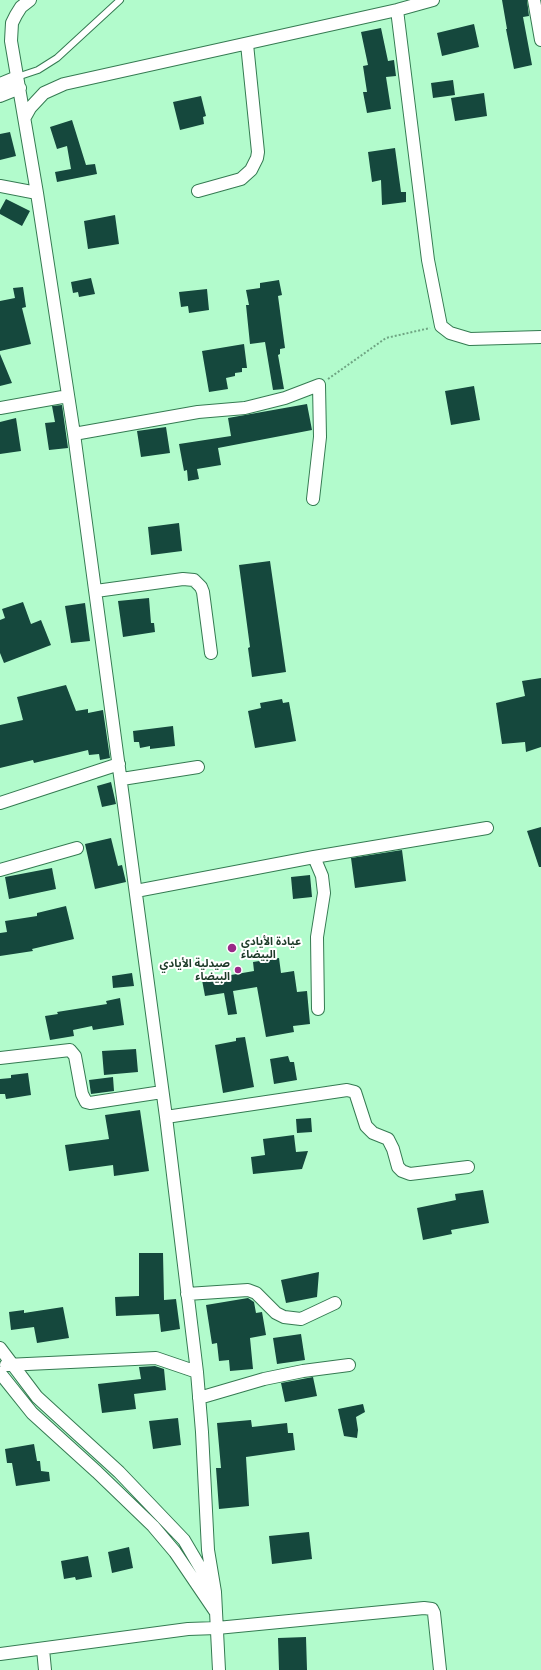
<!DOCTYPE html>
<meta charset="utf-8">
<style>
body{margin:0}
canvas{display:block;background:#b2fbcc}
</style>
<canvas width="541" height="1670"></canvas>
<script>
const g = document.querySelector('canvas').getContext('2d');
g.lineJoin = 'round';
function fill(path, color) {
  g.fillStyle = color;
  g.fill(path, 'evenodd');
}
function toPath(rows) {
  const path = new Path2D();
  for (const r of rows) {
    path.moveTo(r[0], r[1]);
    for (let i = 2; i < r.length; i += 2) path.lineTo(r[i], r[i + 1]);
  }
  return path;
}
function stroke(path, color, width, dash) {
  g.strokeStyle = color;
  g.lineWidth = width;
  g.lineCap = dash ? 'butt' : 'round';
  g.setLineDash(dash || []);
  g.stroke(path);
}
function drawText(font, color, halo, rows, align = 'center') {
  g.font = font + ' "Libre Baskerville","Noto Sans Arabic",serif';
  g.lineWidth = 4;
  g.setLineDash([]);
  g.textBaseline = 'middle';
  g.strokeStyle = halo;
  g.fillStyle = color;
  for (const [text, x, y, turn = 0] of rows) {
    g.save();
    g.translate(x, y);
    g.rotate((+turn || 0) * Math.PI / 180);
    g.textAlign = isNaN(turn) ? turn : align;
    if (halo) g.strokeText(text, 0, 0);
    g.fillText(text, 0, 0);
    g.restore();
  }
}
fill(toPath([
 [502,0,527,0,529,16,523,17,532,65,514,69,506,29,507,29],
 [474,24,479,47,442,56,437,33],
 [381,28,388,61,394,60,396,76,386,77,391,109,367,113,363,92,367,92,363,66,368,65,361,32],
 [453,80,455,95,433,98,431,83],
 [484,93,487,116,455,121,451,98],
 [201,96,206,116,203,117,204,124,180,130,173,102],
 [72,120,86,165,95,164,97,174,57,182,55,172,71,169,67,146,57,149,50,127],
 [10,132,16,156,0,160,0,134],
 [395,148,401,192,406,192,406,202,382,205,381,180,372,182,368,152],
 [6,199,30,211,22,226,0,214,0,210],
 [115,215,119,244,88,249,84,221],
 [91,278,95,294,79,297,78,292,73,293,71,282],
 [279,280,282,295,278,296,285,348,280,349,280,354,278,355,284,389,273,390,265,342,250,344,246,305,249,305,246,290,260,288,260,283],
 [23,287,26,307,22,308,31,344,0,351,0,301,15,298,13,288],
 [207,289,209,310,189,313,188,306,181,307,179,292],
 [244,344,247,368,242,368,242,372,235,373,235,376,226,378,228,389,209,392,202,351],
 [0,354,12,383,0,386],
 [474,386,480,420,451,425,445,391],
 [307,404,312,430,218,448,221,465,197,469,199,479,188,481,187,470,184,471,179,444,231,436,228,418],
 [62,405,68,448,49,450,45,423,55,422,52,406],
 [16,418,21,451,0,454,0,422],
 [166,427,170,453,141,457,137,431],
 [179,523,182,551,151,555,148,527],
 [270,561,286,672,252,677,248,648,250,647,239,565],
 [149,598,151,623,154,623,155,632,123,637,118,601],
 [23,602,31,624,41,620,51,645,4,663,0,653,0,620,5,618,2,609],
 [85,603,90,641,71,643,65,606],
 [541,678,541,747,526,752,525,742,502,744,496,703,525,696,522,681],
 [66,685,76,711,88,709,88,713,103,710,110,758,100,760,99,754,89,755,88,750,34,763,33,760,0,768,0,725,23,720,17,697],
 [282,699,283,703,289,702,296,741,255,748,248,711,261,708,260,703],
 [173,726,175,746,150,749,150,746,140,748,139,742,134,742,133,731],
 [111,782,116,804,102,807,97,786],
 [541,827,541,867,539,867,527,831],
 [111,838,118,866,122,865,126,882,95,889,85,844],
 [402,850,406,881,355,888,351,858],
 [52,868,56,889,9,899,5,877],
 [310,875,312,897,293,899,291,877],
 [66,906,74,939,32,949,33,951,0,956,0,933,7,932,5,921,37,916,37,913],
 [279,958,281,973,294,971,297,992,307,991,310,1024,293,1026,294,1032,266,1037,257,987,233,991,237,1014,228,1015,224,993,205,996,202,980,254,971,253,962],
 [132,973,134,986,113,988,112,976],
 [120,998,124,1025,93,1030,92,1026,73,1030,74,1036,50,1040,45,1016,58,1014,57,1012,107,1004,106,1001],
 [245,1037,254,1087,223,1093,215,1045,236,1041,236,1038],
 [136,1049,138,1072,104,1075,102,1051],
 [288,1056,290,1062,294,1062,297,1080,274,1084,270,1059],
 [28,1073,31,1095,6,1099,5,1094,0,1094,0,1079,11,1078,11,1075],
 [113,1077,114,1091,91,1094,89,1080],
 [140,1110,149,1171,114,1176,113,1165,69,1171,65,1145,109,1139,105,1115],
 [311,1118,312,1132,297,1133,296,1119],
 [294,1135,296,1152,308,1151,302,1169,253,1174,251,1157,265,1155,263,1139],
 [483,1190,489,1223,451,1230,452,1234,423,1240,417,1208,456,1200,455,1194],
 [139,1253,163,1253,164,1300,176,1299,180,1329,161,1332,159,1314,116,1316,115,1297,139,1296],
 [319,1272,317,1297,286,1303,281,1280],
 [248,1298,254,1302,256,1313,262,1312,266,1335,250,1338,253,1369,230,1371,229,1360,219,1361,217,1343,212,1344,206,1305],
 [63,1307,69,1338,37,1343,34,1327,11,1330,9,1312,24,1310,24,1313],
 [301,1334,305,1360,277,1364,273,1338],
 [155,1366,164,1369,166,1390,134,1394,136,1409,102,1413,98,1384,141,1379,139,1367],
 [313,1377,317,1396,285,1402,281,1383],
 [363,1404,365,1412,356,1417,358,1430,357,1438,344,1436,338,1409],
 [178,1418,181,1445,153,1449,149,1421],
 [251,1420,252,1427,287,1423,288,1433,293,1433,295,1450,246,1457,249,1506,219,1509,216,1468,221,1468,217,1423],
 [34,1444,37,1461,40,1461,41,1471,49,1472,50,1481,16,1486,12,1463,7,1463,5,1449],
 [309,1532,312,1559,272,1564,269,1536],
 [129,1547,133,1568,112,1573,108,1552],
 [88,1556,92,1577,76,1580,75,1577,64,1579,61,1561],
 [306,1637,307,1670,279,1670,278,1638]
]), '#15483d');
const lane = toPath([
 [17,77,38,70,57,58,120,0]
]);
const street = toPath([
 [30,0,21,7,16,15,12,23,11,41,37,193,74,434,166,1117,197,1372,202,1432,208,1550,215,1592,219,1670],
 [534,0,541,40],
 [397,10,428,260,441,326,450,333,470,339,541,337],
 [0,84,17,77],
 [0,96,20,88],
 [25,117,30,108,44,93,64,84,397,10,433,0],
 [0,186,37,193],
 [198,191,241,179,251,170,257,158,258,152,247,44],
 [0,408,68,396],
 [74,434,198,412,245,408,285,398,319,385,320,437,313,499],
 [96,591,183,579,194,580,201,587,203,592,211,653],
 [122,779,198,767],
 [0,803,119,764],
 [314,857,322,876,324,893,317,937,318,1009],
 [0,870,77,848],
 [136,891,314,857,487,828],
 [0,1058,70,1050,75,1056,82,1094,86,1102,90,1103,162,1092],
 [166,1117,347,1090,355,1092,366,1126,373,1133,388,1139,393,1149,398,1167,402,1171,410,1174,468,1167],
 [187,1294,248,1290,256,1293,276,1313,284,1317,301,1319,335,1303],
 [0,1348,37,1397,119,1472,184,1540,211,1586],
 [6,1365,156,1358,197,1372],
 [0,1373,32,1413,97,1472,153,1526,175,1552,215,1611],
 [199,1398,264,1379,303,1371,349,1365],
 [43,1649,45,1670],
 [0,1654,188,1629,217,1628,424,1608,432,1609,434,1613,440,1670]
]);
stroke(lane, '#357b52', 8);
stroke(street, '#357b52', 14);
stroke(toPath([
 [328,379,386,338,430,328]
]), '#6fa583', 2, [2, 2]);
stroke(lane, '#fff', 6);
stroke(street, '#fff', 12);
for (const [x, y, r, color] of [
 [232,948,5,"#992987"],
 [238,970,4,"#992987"]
]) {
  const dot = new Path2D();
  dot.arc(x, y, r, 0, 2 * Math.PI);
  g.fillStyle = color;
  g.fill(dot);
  stroke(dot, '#fff', 1.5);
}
drawText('bold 11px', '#1c3a28', '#fff', [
 ["عيادة الأيادي",241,942],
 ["البيضاء",241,955],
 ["صيدلية الأيادي",230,964,"right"],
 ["البيضاء",230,977,"right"]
], 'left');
</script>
